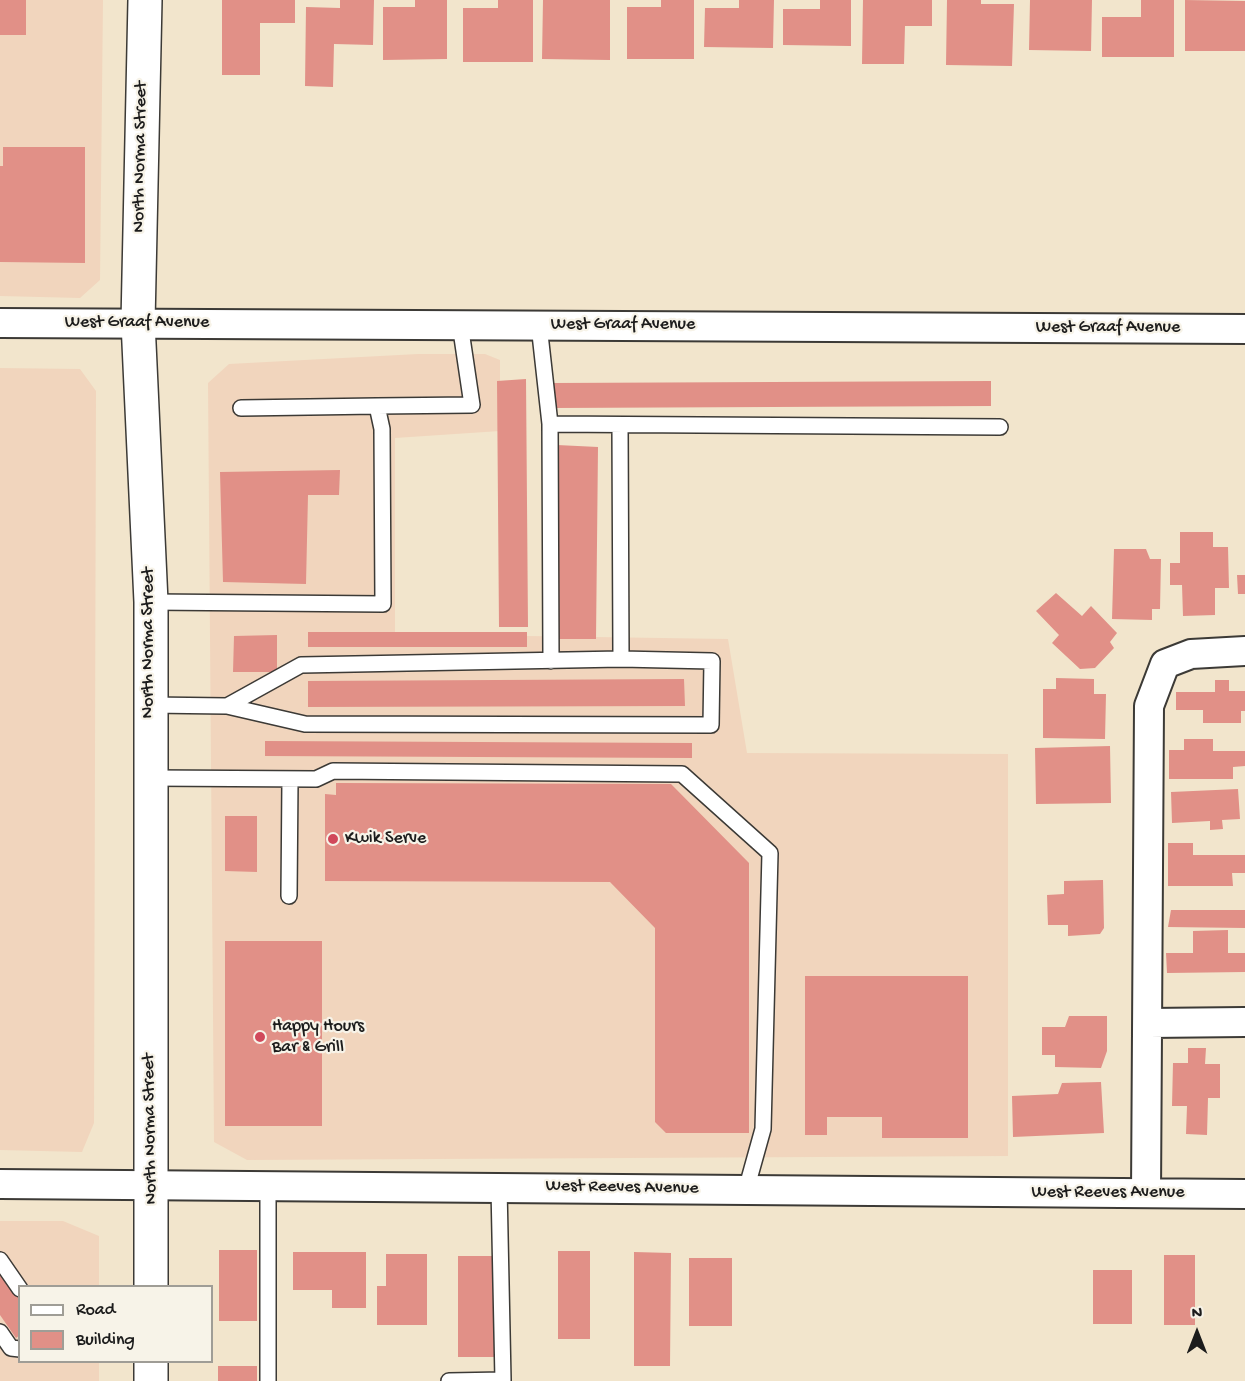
<!DOCTYPE html>
<style>
body{margin:0}
#map{position:relative;width:1245px;height:1381px;overflow:hidden;background:#f2e5cc;font-family:"Gochi Hand",sans-serif}
canvas{display:block}
.legend{position:absolute;left:18px;top:1285px;width:195px;height:78px;box-sizing:border-box;background:#f7f3e8;border:2px solid #9f9d96;margin:0;padding:8px 10px;list-style:none;font-size:18px;color:#1c1c1c}
.legend li{display:flex;align-items:center;gap:12px;height:30px}
.legend b{width:30px;border:2px solid #9f9d96}
.north{position:absolute;left:1167px;top:1303px;width:60px;height:60px;-webkit-text-stroke:4px #f7f3e8;paint-order:stroke;rotate:0deg;font-size:16px;font-weight:700;line-height:24px;text-align:center;color:#1c1c1c}
.north::after{content:'';display:block;margin:auto;width:21px;height:27px;background:#1c1c1c;clip-path:polygon(50% 0,100% 100%,50% 72%,0 100%)}
</style>
<div id="map">
<canvas width="1245" height="1381"></canvas>
<ul class="legend">
<li><b style="height:8px;background:#fff"></b>Road</li>
<li><b style="height:16px;background:#e19087"></b>Building</li>
</ul>
<div class="north">N</div>
</div>
<script>
const g = document.querySelector('canvas').getContext('2d');
g.lineJoin = 'round';
function fill(path, color) {
  g.fillStyle = color;
  g.fill(path, 'evenodd');
}
function toPath(rows) {
  const path = new Path2D();
  for (const r of rows) {
    path.moveTo(r[0], r[1]);
    for (let i = 2; i < r.length; i += 2) path.lineTo(r[i], r[i + 1]);
  }
  return path;
}
function stroke(path, color, width, dash) {
  g.strokeStyle = color;
  g.lineWidth = width;
  g.lineCap = dash ? 'butt' : 'round';
  g.setLineDash(dash || []);
  g.stroke(path);
}
function drawText(font, color, halo, rows, align = 'center') {
  g.font = font + ' "Gochi Hand",sans-serif';
  g.lineWidth = 4.5;
  g.setLineDash([]);
  g.textBaseline = 'middle';
  g.strokeStyle = halo;
  g.fillStyle = color;
  for (const [text, x, y, turn = 0] of rows) {
    g.save();
    g.translate(x, y);
    g.rotate((+turn || 0) * Math.PI / 180);
    g.textAlign = isNaN(turn) ? turn : align;
    if (halo) g.strokeText(text, 0, 0);
    g.fillText(text, 0, 0);
    g.restore();
  }
}
fill(toPath([
 [0,0,103,0,100,280,80,298,0,296],
 [418,354,485,354,500,360,500,431,395,438,395,634,728,639,747,753,1008,754,1008,1156,247,1160,214,1142,208,383,229,364],
 [0,368,80,369,96,391,94,1123,82,1152,0,1150],
 [0,1221,63,1221,99,1236,99,1286,20,1286,20,1362,99,1362,99,1381,0,1381]
]), '#f1d5bd');
fill(toPath([
 [0,0,26,0,26,35,0,35],
 [222,0,295,0,295,23,260,23,260,75,222,75],
 [340,0,374,0,373,45,334,44,333,87,305,86,306,7,340,8],
 [415,0,447,0,447,59,383,60,383,7,415,7],
 [498,0,533,0,533,62,463,62,463,8,498,8],
 [543,0,610,0,610,60,542,59],
 [661,0,694,0,694,59,627,59,627,7,661,7],
 [739,0,774,0,773,48,704,47,705,8,739,8],
 [820,0,851,0,851,46,783,45,783,9,820,9],
 [863,0,932,0,932,26,905,26,904,64,862,64],
 [947,0,981,0,981,4,1014,4,1012,66,946,65],
 [1030,0,1092,0,1091,51,1029,50],
 [1141,0,1174,0,1174,57,1102,57,1102,17,1141,17],
 [1185,0,1245,1,1245,51,1185,51],
 [3,147,85,147,85,263,0,262,0,166,3,166],
 [526,379,528,627,499,627,497,381],
 [991,381,991,406,553,408,553,383],
 [557,445,598,447,596,639,557,639],
 [340,470,339,495,308,495,306,584,223,582,220,472],
 [1180,532,1213,532,1213,547,1228,547,1229,588,1215,588,1215,615,1183,616,1182,585,1170,585,1170,563,1180,563],
 [1114,549,1146,549,1150,559,1161,559,1160,609,1152,609,1152,620,1112,619],
 [1237,575,1245,575,1245,594,1238,594],
 [1056,593,1082,616,1091,606,1117,633,1110,642,1114,648,1095,668,1080,669,1052,643,1059,635,1036,611],
 [308,632,527,632,527,647,308,647],
 [277,635,277,672,233,672,234,636],
 [1056,678,1094,679,1094,694,1106,694,1105,739,1043,738,1043,689,1056,689],
 [684,679,685,706,308,707,308,681],
 [1215,680,1229,680,1229,691,1245,691,1245,711,1241,711,1241,723,1203,723,1203,710,1176,710,1176,692,1215,692],
 [1184,739,1213,739,1213,751,1245,751,1245,766,1233,767,1233,779,1169,779,1169,750,1184,750],
 [265,741,692,743,692,758,265,756],
 [1110,746,1111,803,1036,804,1035,748],
 [336,783,671,784,749,863,749,1133,666,1133,655,1122,655,928,610,882,325,881,325,794,336,795],
 [1238,789,1240,819,1222,820,1223,829,1210,830,1210,821,1172,823,1171,792],
 [225,816,257,816,257,872,225,871],
 [1168,843,1193,843,1193,855,1245,855,1245,873,1232,873,1233,886,1168,886],
 [1103,880,1104,928,1100,934,1068,936,1068,925,1048,925,1047,895,1064,894,1064,881],
 [1171,910,1245,910,1245,928,1168,927],
 [1228,930,1228,953,1245,953,1245,972,1167,973,1166,953,1193,953,1193,931],
 [225,941,322,941,322,1126,225,1126],
 [805,976,968,976,968,1138,882,1138,882,1117,827,1117,827,1135,805,1135],
 [1069,1016,1107,1016,1107,1051,1101,1068,1055,1067,1055,1055,1042,1055,1042,1027,1065,1027],
 [1188,1048,1206,1048,1205,1064,1220,1064,1220,1098,1208,1098,1207,1135,1186,1134,1187,1106,1172,1106,1173,1063,1188,1063],
 [1101,1082,1104,1133,1013,1137,1012,1096,1058,1094,1062,1083],
 [219,1250,257,1250,257,1321,219,1321],
 [558,1251,590,1251,590,1339,558,1339],
 [293,1252,366,1252,366,1308,332,1308,332,1290,293,1290],
 [634,1252,671,1253,670,1366,634,1366],
 [386,1254,427,1254,427,1325,377,1325,377,1286,386,1286],
 [1164,1255,1195,1255,1195,1325,1164,1325],
 [458,1256,496,1256,496,1357,458,1357],
 [689,1258,732,1258,732,1326,689,1326],
 [0,1270,20,1298,20,1335,16,1338,0,1315],
 [1093,1270,1132,1270,1132,1324,1093,1324],
 [218,1366,257,1366,257,1381,218,1381]
]), '#e19087');
const lane = toPath([
 [539,325,550,424,551,661],
 [241,408,377,406],
 [550,424,1000,427],
 [620,425,621,659],
 [151,602,383,604,382,429,377,406,472,405,460,324],
 [150,705,227,706,305,724,711,725,712,661,621,659,301,665,227,706],
 [150,778,316,779,333,771,682,774,770,853,763,1129,746,1190],
 [289,896,290,780],
 [268,1185,268,1381],
 [0,1260,20,1289],
 [0,1332,11,1348,20,1349],
 [449,1381,503,1380,499,1187]
]);
const street = toPath([
 [0,323,1245,329],
 [1149,1023,1245,1022],
 [0,1184,1245,1194],
 [1146,1193,1149,706,1165,664,1191,654,1245,651]
]);
const secondary = toPath([
 [145,0,138,322,151,602,151,1286],
 [151,1362,151,1381]
]);
stroke(lane, '#3c3a36', 18);
stroke(street, '#3c3a36', 32);
stroke(secondary, '#3c3a36', 36);
stroke(lane, '#fff', 15);
stroke(street, '#fff', 28);
stroke(secondary, '#fff', 33);
for (const [x, y, r, color] of [
 [333,839,6,"#d1495b"],
 [260,1037,6,"#d1495b"]
]) {
  const dot = new Path2D();
  dot.arc(x, y, r, 0, 2 * Math.PI);
  g.fillStyle = color;
  g.fill(dot);
  stroke(dot, '#f7f3e8', 2);
}
drawText('18px', '#1c1c1c', '#f7f3e8', [
 ["North Norma Street",141,157,-89],
 ["West Graaf Avenue",137,323],
 ["West Graaf Avenue",623,325],
 ["West Graaf Avenue",1108,328],
 ["North Norma Street",149,643,-90],
 ["North Norma Street",151,1129,-91],
 ["West Reeves Avenue",622,1188,1],
 ["West Reeves Avenue",1108,1193]
]);
drawText('18px', '#1c1c1c', '#f7f3e8', [
 ["Kwik Serve",345,839],
 ["Happy Hours",272,1027],
 ["Bar & Grill",272,1048]
], 'left');
</script>
